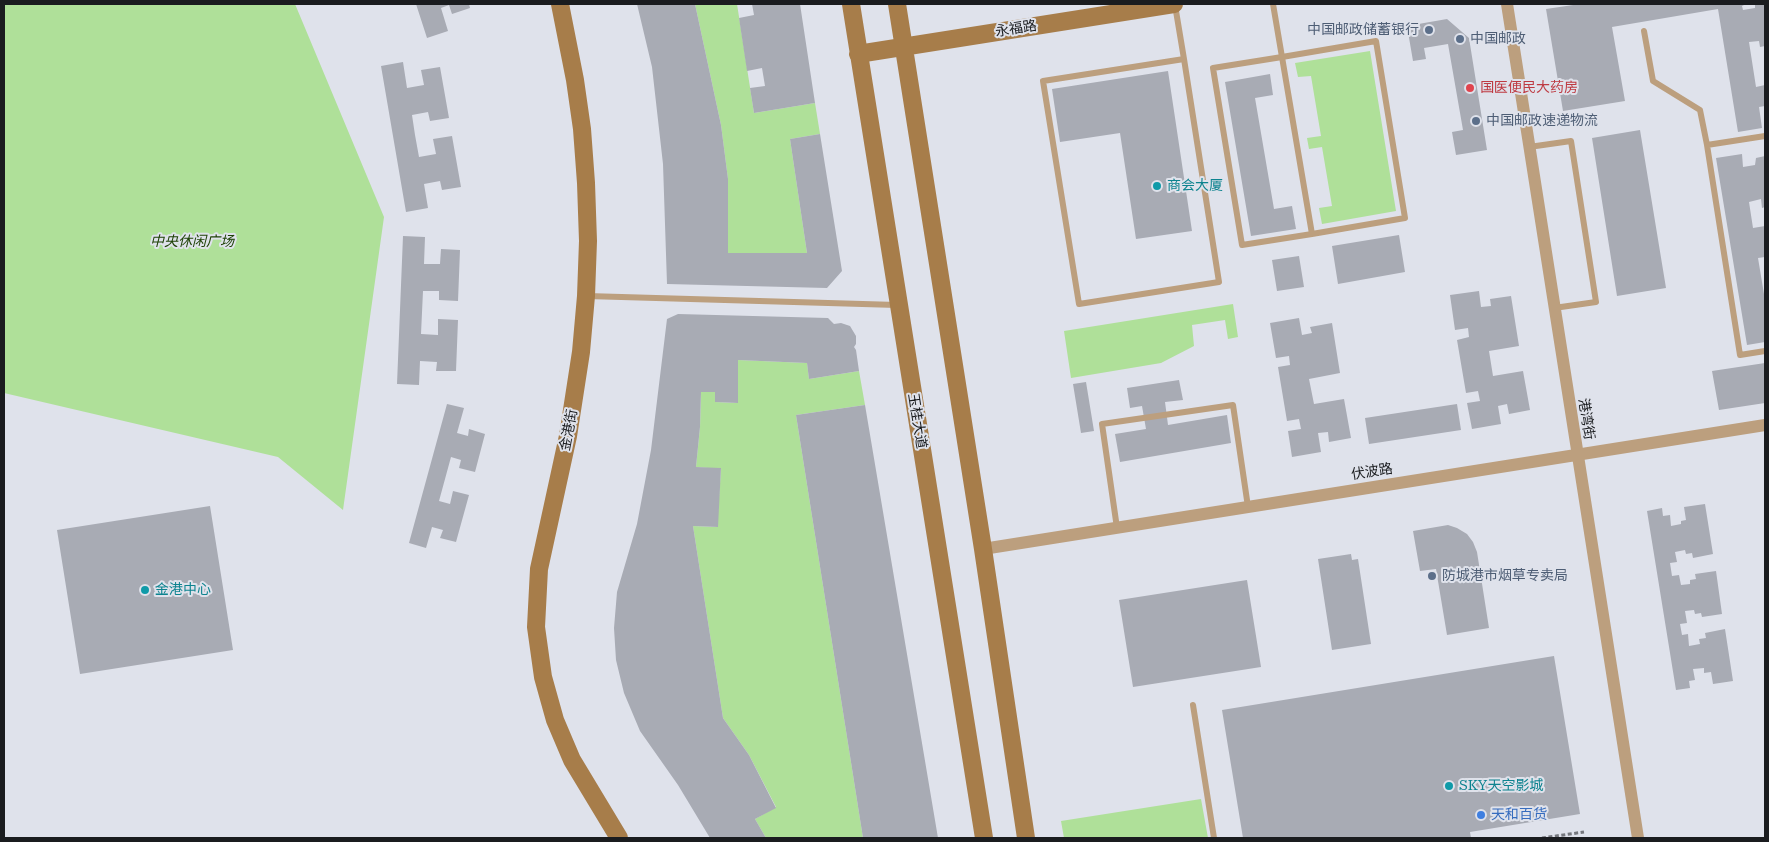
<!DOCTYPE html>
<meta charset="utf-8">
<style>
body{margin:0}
#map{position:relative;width:1769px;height:842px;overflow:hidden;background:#dfe2eb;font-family:"Roboto Serif",serif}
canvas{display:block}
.frame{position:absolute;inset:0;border:5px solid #1a1c1f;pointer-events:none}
</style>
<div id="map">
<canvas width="1769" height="842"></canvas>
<div class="frame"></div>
</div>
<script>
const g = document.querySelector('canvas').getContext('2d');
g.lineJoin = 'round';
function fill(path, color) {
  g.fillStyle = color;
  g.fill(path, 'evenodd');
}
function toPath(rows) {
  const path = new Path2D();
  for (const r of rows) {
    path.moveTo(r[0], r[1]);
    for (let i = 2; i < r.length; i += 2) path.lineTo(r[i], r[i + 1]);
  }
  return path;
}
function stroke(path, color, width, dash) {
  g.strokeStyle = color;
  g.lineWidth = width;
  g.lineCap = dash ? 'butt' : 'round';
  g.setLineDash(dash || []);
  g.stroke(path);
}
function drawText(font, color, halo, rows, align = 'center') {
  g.font = font + ' "Roboto Serif","Noto Sans SC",serif';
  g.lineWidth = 4;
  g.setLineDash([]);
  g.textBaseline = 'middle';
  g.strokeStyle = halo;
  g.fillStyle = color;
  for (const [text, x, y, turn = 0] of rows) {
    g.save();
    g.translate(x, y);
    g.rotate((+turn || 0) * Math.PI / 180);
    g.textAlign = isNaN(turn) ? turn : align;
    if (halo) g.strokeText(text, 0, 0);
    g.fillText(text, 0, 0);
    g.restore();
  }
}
fill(toPath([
 [4,4,295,4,384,217,343,510,278,457,4,393],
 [695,4,737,4,754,113,815,103,820,134,790,139,807,253,728,253,728,179,721,125],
 [1370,51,1396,211,1322,224,1319,208,1332,206,1322,147,1309,149,1307,138,1321,136,1311,76,1298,77,1295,63],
 [1233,304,1238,337,1228,339,1225,320,1192,325,1194,346,1161,363,1071,378,1064,331],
 [738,360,807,363,809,379,859,371,865,405,796,415,863,838,766,838,755,819,776,807,749,755,723,718,693,526,717,527,721,469,696,467,700,427,701,392,715,392,715,402,737,403],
 [1201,799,1208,838,1064,838,1061,821]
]), '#afe099');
fill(toPath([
 [416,4,469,4,470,8,452,14,449,5,441,8,448,31,427,38],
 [637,4,695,4,721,125,728,179,728,253,807,253,790,139,820,134,842,271,827,288,667,284,663,164,652,67],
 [752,4,800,4,815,103,754,113,750,88,765,86,762,68,747,71,739,18,754,15],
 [1580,4,1746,4,1742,6,1743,10,1755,8,1755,4,1765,4,1765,46,1760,47,1759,41,1749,42,1756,87,1765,85,1765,106,1759,107,1762,128,1738,132,1718,9,1612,27,1625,101,1563,111,1546,9],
 [1447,19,1469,38,1487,150,1456,155,1452,132,1463,130,1448,44,1424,48,1426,59,1413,61,1407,26],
 [403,62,407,88,424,85,421,70,440,67,449,118,430,121,428,112,412,115,415,135,419,157,436,154,433,139,452,136,461,187,442,190,440,181,424,184,428,208,406,212,381,66],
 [1168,71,1192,231,1136,239,1120,133,1060,142,1052,89],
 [1270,74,1273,95,1255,98,1274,209,1292,206,1296,229,1251,236,1225,82],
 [1640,130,1666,288,1617,296,1592,138],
 [1742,154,1743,167,1755,165,1756,158,1765,156,1765,207,1762,208,1761,199,1749,202,1753,228,1765,226,1765,257,1758,258,1764,294,1765,294,1765,342,1747,345,1716,158],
 [1399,235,1405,272,1338,284,1332,246],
 [403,236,425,237,424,264,440,264,441,249,460,250,458,301,439,300,439,291,423,291,421,334,438,335,438,319,458,320,456,371,436,371,437,362,420,361,419,385,397,384],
 [1299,256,1304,287,1277,291,1272,260],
 [1479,291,1481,307,1491,306,1490,299,1511,296,1519,346,1489,351,1493,376,1523,371,1530,410,1509,414,1507,404,1498,406,1501,424,1472,429,1467,403,1480,401,1478,391,1466,393,1457,340,1469,337,1468,328,1455,330,1450,295],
 [678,314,828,318,834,324,841,323,850,326,856,336,856,344,854,347,856,350,859,371,809,379,807,363,738,360,738,403,715,402,715,392,701,392,700,427,696,467,721,468,718,527,693,526,723,718,749,755,776,808,755,819,766,838,710,838,678,785,640,731,624,693,616,660,614,628,617,592,637,524,651,450,667,319],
 [1299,318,1302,335,1312,333,1310,327,1332,323,1340,373,1309,379,1314,404,1344,399,1351,438,1329,442,1328,432,1318,433,1321,452,1292,457,1288,431,1301,429,1299,419,1287,421,1278,367,1290,365,1289,356,1276,358,1270,323],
 [1765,363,1765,403,1719,410,1712,371],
 [1179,380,1183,400,1165,402,1168,425,1227,415,1231,443,1120,462,1115,434,1146,429,1142,406,1130,408,1127,388],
 [1086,382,1094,431,1081,433,1073,384],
 [447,404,464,408,457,433,468,436,469,429,485,434,475,472,459,468,461,460,451,457,439,501,450,504,453,491,469,495,456,542,440,538,443,530,432,527,426,548,409,543],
 [1457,404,1461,430,1369,444,1365,418],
 [865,405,938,838,863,838,796,415],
 [1705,504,1713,554,1693,558,1692,553,1686,554,1685,550,1675,552,1677,562,1670,563,1672,576,1679,575,1681,585,1690,584,1690,580,1696,579,1695,574,1716,571,1722,614,1702,617,1701,613,1695,614,1694,610,1685,611,1687,623,1680,624,1682,635,1688,634,1689,646,1700,644,1699,639,1706,638,1705,633,1725,629,1733,681,1713,684,1711,672,1704,673,1704,668,1693,669,1695,680,1689,681,1690,688,1676,690,1647,511,1662,508,1663,516,1670,515,1671,526,1681,524,1681,521,1686,520,1684,507],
 [210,506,233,650,80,674,57,530],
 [1448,525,1457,528,1467,534,1473,542,1477,552,1489,628,1447,635,1436,569,1420,571,1413,531],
 [1351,554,1352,560,1358,559,1371,644,1332,650,1318,559],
 [1247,580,1261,667,1133,687,1119,600],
 [1554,656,1580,814,1470,832,1471,838,1243,838,1222,710]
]), '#a8abb4');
stroke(toPath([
 [1542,838,1584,832]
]), '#75777d', 3, [4, 2.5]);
stroke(toPath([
 [1273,4,1282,57,1312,234,1405,218,1376,41,1282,57,1213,68,1242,245,1312,234],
 [1175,5,1184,59,1219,282,1079,304,1043,81,1184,59],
 [1644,31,1653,81,1700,110,1707,145,1765,136],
 [1707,145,1740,355,1765,351],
 [1529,147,1571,141,1596,302,1554,308],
 [587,296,897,305],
 [1117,528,1102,424,1233,405,1248,507],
 [1193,705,1214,838]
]), '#bc9f7e', 6);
stroke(toPath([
 [1507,4,1638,838],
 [983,549,1765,425]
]), '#bc9f7e', 12);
stroke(toPath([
 [560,4,575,80,582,129,586,183,588,241,586,296,581,352,568,436,539,569,536,627,543,677,555,720,572,760,619,838],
 [851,4,984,838],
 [897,4,983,549,1026,838],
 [858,54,1174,4]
]), '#a77d4a', 18);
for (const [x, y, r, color] of [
 [1429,30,5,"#5c6f8a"],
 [1460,39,5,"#5c6f8a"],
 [1470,88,5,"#e0444e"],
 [1476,121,5,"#5c6f8a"],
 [1157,186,5,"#0f9aa8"],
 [1432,576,5,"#5c6f8a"],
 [145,590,5,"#0f9aa8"],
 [1449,786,5,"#0f9aa8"],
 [1481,815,5,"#3f7fe0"]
]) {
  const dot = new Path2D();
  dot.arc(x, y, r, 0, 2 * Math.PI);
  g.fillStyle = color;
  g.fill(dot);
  stroke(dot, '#dfe2eb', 2);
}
drawText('14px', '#1a1c1f', '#dfe2eb', [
 ["永福路",1016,29,-9],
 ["港湾街",1586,419,81],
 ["玉桂大道",917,421,81],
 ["金港街",569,430,-79],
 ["伏波路",1372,472,-9]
]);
drawText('14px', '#4e5e75', '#dfe2eb', [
 ["中国邮政储蓄银行",1419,30,"right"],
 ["中国邮政",1470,39],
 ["中国邮政速递物流",1486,121],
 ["防城港市烟草专卖局",1442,576]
], 'left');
drawText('14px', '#be3a42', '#dfe2eb', [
 ["国医便民大药房",1480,88]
], 'left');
drawText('14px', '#0d838f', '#dfe2eb', [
 ["商会大厦",1167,186],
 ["金港中心",155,590],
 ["SKY天空影城",1459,786]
], 'left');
drawText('italic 14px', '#1e4206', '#dfe2eb', [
 ["中央休闲广场",192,242]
]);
drawText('14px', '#366cbe', '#dfe2eb', [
 ["天和百货",1491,815]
], 'left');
</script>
